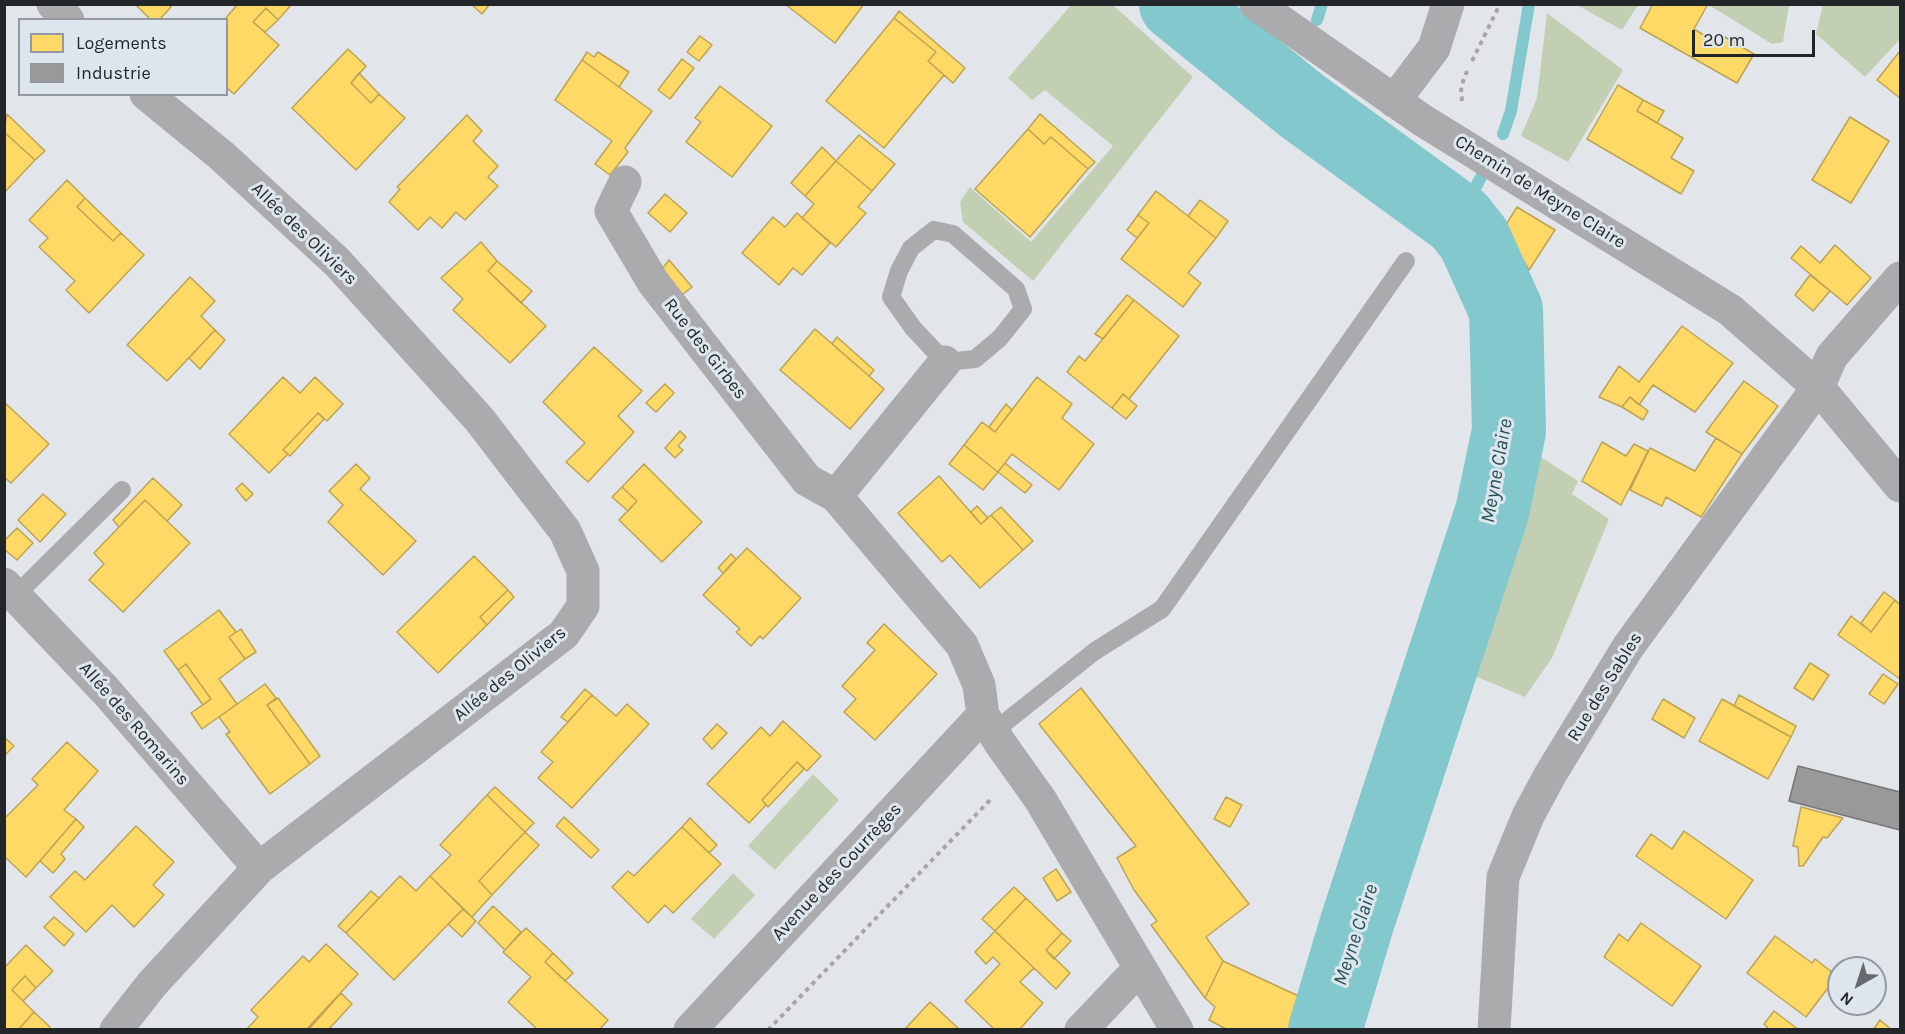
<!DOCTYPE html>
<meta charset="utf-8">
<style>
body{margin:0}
#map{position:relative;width:1905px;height:1034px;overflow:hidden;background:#e2e6ea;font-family:Karla,sans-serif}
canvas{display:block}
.frame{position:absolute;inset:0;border:6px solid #232629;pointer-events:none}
.legend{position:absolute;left:18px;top:18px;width:210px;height:78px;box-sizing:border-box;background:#dee6ed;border:2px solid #93999f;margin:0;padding:8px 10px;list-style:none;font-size:18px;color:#232629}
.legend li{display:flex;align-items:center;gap:12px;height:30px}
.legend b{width:30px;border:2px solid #93999f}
.north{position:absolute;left:1827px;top:956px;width:60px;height:60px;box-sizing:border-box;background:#dee6ed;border:2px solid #93999f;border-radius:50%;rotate:219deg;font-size:16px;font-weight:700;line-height:24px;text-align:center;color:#232629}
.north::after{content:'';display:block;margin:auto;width:21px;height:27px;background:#66696d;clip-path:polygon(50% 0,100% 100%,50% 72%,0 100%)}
.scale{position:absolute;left:1692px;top:30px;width:123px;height:27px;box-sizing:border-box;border:3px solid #232629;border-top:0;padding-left:8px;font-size:18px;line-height:21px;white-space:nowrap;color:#232629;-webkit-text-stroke:4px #dee6ed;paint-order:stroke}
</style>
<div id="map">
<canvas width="1905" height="1034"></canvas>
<div class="frame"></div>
<ul class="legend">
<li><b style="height:16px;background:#ffd966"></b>Logements</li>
<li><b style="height:16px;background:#999"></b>Industrie</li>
</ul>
<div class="north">N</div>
<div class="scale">20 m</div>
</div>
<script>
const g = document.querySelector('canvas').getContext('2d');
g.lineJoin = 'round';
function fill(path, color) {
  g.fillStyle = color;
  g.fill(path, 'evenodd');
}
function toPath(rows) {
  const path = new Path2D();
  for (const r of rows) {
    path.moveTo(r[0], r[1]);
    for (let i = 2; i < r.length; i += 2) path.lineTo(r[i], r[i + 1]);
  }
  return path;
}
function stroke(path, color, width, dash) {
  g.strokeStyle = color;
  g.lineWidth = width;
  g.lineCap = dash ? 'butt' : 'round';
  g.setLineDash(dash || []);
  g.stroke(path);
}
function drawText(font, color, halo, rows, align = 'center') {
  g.font = font + ' Karla,sans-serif';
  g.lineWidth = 6;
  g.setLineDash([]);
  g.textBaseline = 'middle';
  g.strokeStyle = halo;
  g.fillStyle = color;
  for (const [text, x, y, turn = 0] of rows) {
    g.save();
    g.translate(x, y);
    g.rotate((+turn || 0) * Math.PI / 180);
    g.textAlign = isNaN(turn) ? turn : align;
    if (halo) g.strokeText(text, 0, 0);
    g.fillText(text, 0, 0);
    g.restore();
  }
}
fill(toPath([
 [1071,5,1113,5,1193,77,1033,281,963,222,960,202,970,187,1031,242,1113,146,1045,90,1032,100,1008,78],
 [1577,5,1638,5,1622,30],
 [1709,5,1789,5,1783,42,1772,44],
 [1823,5,1900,5,1900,39,1865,77,1816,34],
 [1547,13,1623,70,1568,162,1521,136,1537,98],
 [1525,447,1578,481,1572,494,1609,519,1552,658,1525,697,1463,671,1513,511],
 [813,774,839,800,775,870,748,846],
 [733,873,755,895,714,939,691,919]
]), '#c3cfb2');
const homes = toPath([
 [135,4,167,4,171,7,159,20,151,20,135,4],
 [238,4,292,4,278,20,266,8,253,22,279,45,234,94,226,87,226,20,224,20,238,4],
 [471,4,490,4,482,14,471,4],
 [785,4,864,4,835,43,785,4],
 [1653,4,1708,4,1694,29,1720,45,1725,37,1754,54,1737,83,1640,28,1653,4],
 [266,8,278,20,265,32,253,22,266,8],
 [899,11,965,68,953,83,928,61,936,52,894,18,899,11],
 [894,18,936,52,928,61,944,75,884,148,826,101,894,18],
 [700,36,712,45,699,61,687,52,700,36],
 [348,49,366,66,351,83,371,103,379,94,405,118,356,170,292,108,348,49],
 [1900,51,1900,98,1877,80,1900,51],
 [587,52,594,57,598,52,629,72,619,87,582,60,587,52],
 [682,59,694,68,670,99,658,90,682,59],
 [582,60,652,111,625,148,628,152,610,175,595,164,612,141,555,100,582,60],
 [359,73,379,94,371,103,351,83,359,73],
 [1618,85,1643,100,1637,111,1683,138,1671,158,1694,171,1681,194,1587,139,1618,85],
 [720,86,772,126,732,177,686,142,701,122,695,118,720,86],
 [1643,100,1664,111,1657,123,1637,111,1643,100],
 [7,114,45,151,35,160,4,132,7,114],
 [1040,114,1095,162,1088,169,1051,137,1044,144,1028,129,1040,114],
 [467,115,482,131,473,141,498,166,488,177,498,186,465,220,456,212,442,228,430,217,418,230,389,202,400,189,397,187,467,115],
 [1850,117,1889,141,1851,203,1812,180,1850,117],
 [1028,129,1044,144,1051,137,1088,169,1030,237,975,189,1028,129],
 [4,132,35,160,4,193,4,132],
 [859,135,895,164,872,191,836,161,859,135],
 [822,147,836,161,805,196,791,183,822,147],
 [836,161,872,191,858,207,866,213,836,247,802,218,814,204,805,196,836,161],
 [67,180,85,198,77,207,113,241,121,233,144,255,89,313,66,290,75,281,39,247,48,238,29,220,67,180],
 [1156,191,1216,238,1188,273,1201,283,1183,307,1121,259,1149,223,1138,215,1156,191],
 [665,194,687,213,670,232,648,213,665,194],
 [85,198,121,233,113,241,77,207,85,198],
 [1200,200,1228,221,1216,238,1188,216,1200,200],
 [1517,207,1555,230,1529,270,1504,228,1517,207],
 [797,213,830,243,802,275,793,268,779,285,742,253,773,217,785,227,797,213],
 [1138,215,1149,223,1137,238,1127,230,1138,215],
 [481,242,497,261,488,271,546,326,510,363,453,310,463,299,441,278,481,242],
 [1835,245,1871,278,1847,305,1791,258,1801,246,1820,263,1835,245],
 [669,260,692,287,678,298,659,273,669,260],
 [497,261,532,291,521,303,488,271,497,261],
 [1810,275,1830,291,1813,311,1795,295,1810,275],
 [190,277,215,301,201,316,215,330,167,381,127,345,190,277],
 [1127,295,1134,300,1103,339,1095,334,1127,295],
 [1134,300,1179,336,1129,399,1123,394,1112,408,1067,372,1079,356,1085,361,1134,300],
 [1682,326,1733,363,1695,412,1653,385,1639,405,1630,397,1622,407,1599,397,1619,366,1639,382,1682,326],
 [815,329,884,389,850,429,780,370,815,329],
 [215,330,225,340,200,369,189,358,215,330],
 [837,337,874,370,869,376,832,344,837,337],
 [594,347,642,391,618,416,634,432,588,482,566,462,585,443,543,402,594,347],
 [283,377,300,393,315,377,343,404,327,421,318,413,283,450,288,454,269,473,229,434,283,377],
 [1037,377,1072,404,1062,418,1094,444,1059,490,1012,454,998,472,964,445,982,422,995,432,1037,377],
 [1744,381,1778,406,1742,454,1706,432,1744,381],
 [665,384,674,393,656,412,646,403,665,384],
 [1123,394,1137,406,1126,419,1112,408,1123,394],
 [1630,397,1648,411,1643,420,1622,407,1630,397],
 [4,402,49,444,11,483,4,477,4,402],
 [1006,404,1012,410,995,432,989,427,1006,404],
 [318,413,324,419,290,456,283,450,318,413],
 [680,431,686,437,678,446,683,450,675,458,665,448,680,431],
 [1716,438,1742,454,1701,517,1666,497,1662,506,1630,490,1650,448,1695,471,1716,438],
 [1602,442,1626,456,1634,444,1648,451,1621,505,1582,481,1602,442],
 [964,445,998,472,983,490,949,464,964,445],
 [1005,463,1032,485,1025,493,998,472,1005,463],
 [356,464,370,478,360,489,416,541,383,575,328,522,343,505,329,491,356,464],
 [644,464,702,522,662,562,619,520,637,501,622,487,644,464],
 [939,476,981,524,991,515,1023,550,980,588,950,555,942,562,898,513,939,476],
 [153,478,182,505,167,521,145,500,119,527,113,520,153,478],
 [242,483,253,494,246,501,236,489,242,483],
 [622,487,637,501,628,511,612,497,622,487],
 [43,494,66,514,40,542,18,520,43,494],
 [145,500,190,543,123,612,89,580,104,564,94,553,145,500],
 [977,506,988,518,981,524,971,512,977,506],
 [1001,507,1033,541,1023,550,991,515,1001,507],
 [17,528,33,543,17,560,4,549,4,541,17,528],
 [747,548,801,598,763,639,760,636,751,646,736,632,740,629,703,595,747,548],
 [731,554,736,559,723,573,718,568,731,554],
 [474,556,508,590,480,617,487,625,438,673,397,632,474,556],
 [508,590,514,597,487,625,480,617,508,590],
 [1884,592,1895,600,1871,632,1861,623,1884,592],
 [1895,600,1900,605,1900,679,1838,635,1851,616,1871,632,1895,600],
 [219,610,236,632,229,637,245,659,219,679,237,704,202,729,191,713,211,699,186,664,178,670,164,651,219,610],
 [884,624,937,674,875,740,844,712,856,699,842,686,875,650,867,643,884,624],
 [241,629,256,652,245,659,229,637,241,629],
 [1810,663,1829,675,1813,700,1794,688,1810,663],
 [186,664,211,699,203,705,178,670,186,664],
 [1883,674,1898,684,1884,704,1869,694,1883,674],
 [265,684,276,698,267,705,310,764,270,794,226,734,230,732,219,717,265,684],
 [1081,688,1249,904,1206,937,1223,961,1205,998,1151,925,1157,921,1134,890,1117,858,1136,846,1039,724,1081,688],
 [585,689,592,695,568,722,561,717,585,689],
 [592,695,616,716,627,704,649,724,572,808,538,778,553,762,541,752,592,695],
 [1739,695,1796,726,1791,737,1734,706,1739,695],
 [278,698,320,756,310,764,267,705,278,698],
 [1663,699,1695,718,1684,738,1652,719,1663,699],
 [1722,699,1791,737,1768,779,1699,741,1722,699],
 [783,721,821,756,807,771,797,762,762,800,766,805,749,823,707,784,761,727,770,736,783,721],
 [717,724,727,733,712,749,703,739,717,724],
 [4,737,14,746,4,756,4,737],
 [67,742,98,771,64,810,76,819,26,877,4,856,4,819,38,785,32,779,67,742],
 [797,762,804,769,768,807,762,800,797,762],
 [495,787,534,823,525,832,487,795,495,787],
 [487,795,525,832,479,881,492,895,472,917,430,876,451,855,440,845,487,795],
 [1226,797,1242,805,1230,827,1214,819,1226,797],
 [1801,807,1843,818,1827,838,1823,837,1803,866,1799,866,1798,847,1793,846,1801,807],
 [564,817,599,850,591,858,556,826,564,817],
 [690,818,717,845,709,853,682,827,690,818],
 [76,819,84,827,61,854,65,859,53,873,40,861,76,819],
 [136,826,174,862,153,885,164,895,134,927,112,905,86,932,50,897,75,871,85,880,136,826],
 [682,827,721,864,673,913,665,905,648,923,612,887,628,871,634,876,682,827],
 [1684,831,1753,880,1726,919,1636,856,1651,834,1672,849,1684,831],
 [525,832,539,845,492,895,479,881,525,832],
 [1056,869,1071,892,1057,901,1043,878,1056,869],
 [400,876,416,891,430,876,463,909,394,980,346,933,400,876],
 [1014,887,1026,898,995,931,982,919,1014,887],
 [371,891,379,898,346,933,338,926,371,891],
 [1026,898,1062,933,1046,950,1070,973,1056,989,995,931,1026,898],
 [493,906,521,932,505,950,478,923,493,906],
 [463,909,476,921,462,937,448,924,463,909],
 [54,917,74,934,64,946,44,927,54,917],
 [1641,923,1701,966,1672,1006,1604,957,1619,934,1628,941,1641,923],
 [526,928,553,953,545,962,608,1020,599,1030,538,1030,508,1002,531,977,503,952,526,928],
 [995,931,1034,968,1020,982,1043,1003,1019,1030,995,1030,965,1001,1000,964,993,957,986,964,975,952,995,931],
 [1062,933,1071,941,1054,959,1046,950,1062,933],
 [1775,936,1812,963,1815,959,1837,976,1806,1017,1747,973,1775,936],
 [326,944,358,974,306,1030,246,1030,258,1017,251,1010,303,956,309,962,326,944],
 [26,945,53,971,36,988,25,976,12,990,34,1012,18,1030,4,1030,4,968,26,945],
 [553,953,573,973,565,981,545,962,553,953],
 [1223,961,1305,999,1289,1030,1228,1030,1209,1020,1215,1007,1205,998,1223,961],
 [25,976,36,988,23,1001,12,990,25,976],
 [341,993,352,1004,328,1030,308,1030,341,993],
 [930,1002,960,1030,904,1030,930,1002],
 [1774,1011,1799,1030,1770,1030,1764,1024,1774,1011],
 [34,1012,50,1027,48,1030,18,1030,34,1012],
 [1880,1020,1892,1030,1873,1030,1880,1020]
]);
fill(homes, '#ffd966');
stroke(homes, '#bda354', 1.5);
const industry = toPath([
 [1798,766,1900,792,1900,830,1789,801,1798,766]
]);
fill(industry, '#999');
stroke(industry, '#767677', 1.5);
stroke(toPath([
 [1317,20,1322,4],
 [1301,105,1309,76],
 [1503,134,1511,111,1529,4],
 [1459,220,1482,175]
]), '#83c8cd', 12);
stroke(toPath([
 [1176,4,1301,105,1459,220,1474,239,1506,310,1509,431,1492,512,1357,923,1325,1030]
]), '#83c8cd', 74);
stroke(toPath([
 [1472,61,1500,4],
 [1462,101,1461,87,1467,71],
 [768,1030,993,797]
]), '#a6a6a9', 4, [4.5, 4.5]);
stroke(toPath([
 [934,230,953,234,1016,289,1023,309,1000,338,975,359,945,362,913,328,891,297,899,271,911,248,934,230],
 [16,595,122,490],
 [993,732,1095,651,1162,609,1406,261]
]), '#abaaac', 18);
stroke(toPath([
 [53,4,68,20],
 [1256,4,1422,120,1730,310,1818,387,1900,486],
 [1394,101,1434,48,1448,4],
 [625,182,611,211,653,282,807,480,836,496],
 [945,362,836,496,962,645,979,685,983,715,1000,743,1040,799,1177,1030],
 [4,584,106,691,259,868],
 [116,1030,152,984,259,868,564,634,583,606,583,571,565,531,479,419,337,262,222,156,146,94],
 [690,1030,983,715],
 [1081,1030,1139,969],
 [1494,1030,1503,877,1528,816,1550,775,1628,647,1818,387,1832,356,1900,278]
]), '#abaaac', 33);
drawText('18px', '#232629', '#dee6ed', [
 ["Chemin de Meyne Claire",1540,192,32],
 ["Allée des Oliviers",304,234,44],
 ["Rue des Girbes",705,349,52],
 ["Allée des Oliviers",510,674,-39],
 ["Rue des Sables",1605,687,-58],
 ["Allée des Romarins",134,724,49],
 ["Avenue des Courrèges",837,872,-47]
]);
drawText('italic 20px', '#255154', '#dee6ed', [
 ["Meyne Claire",1497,471,-80],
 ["Meyne Claire",1356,935,-72]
]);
</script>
